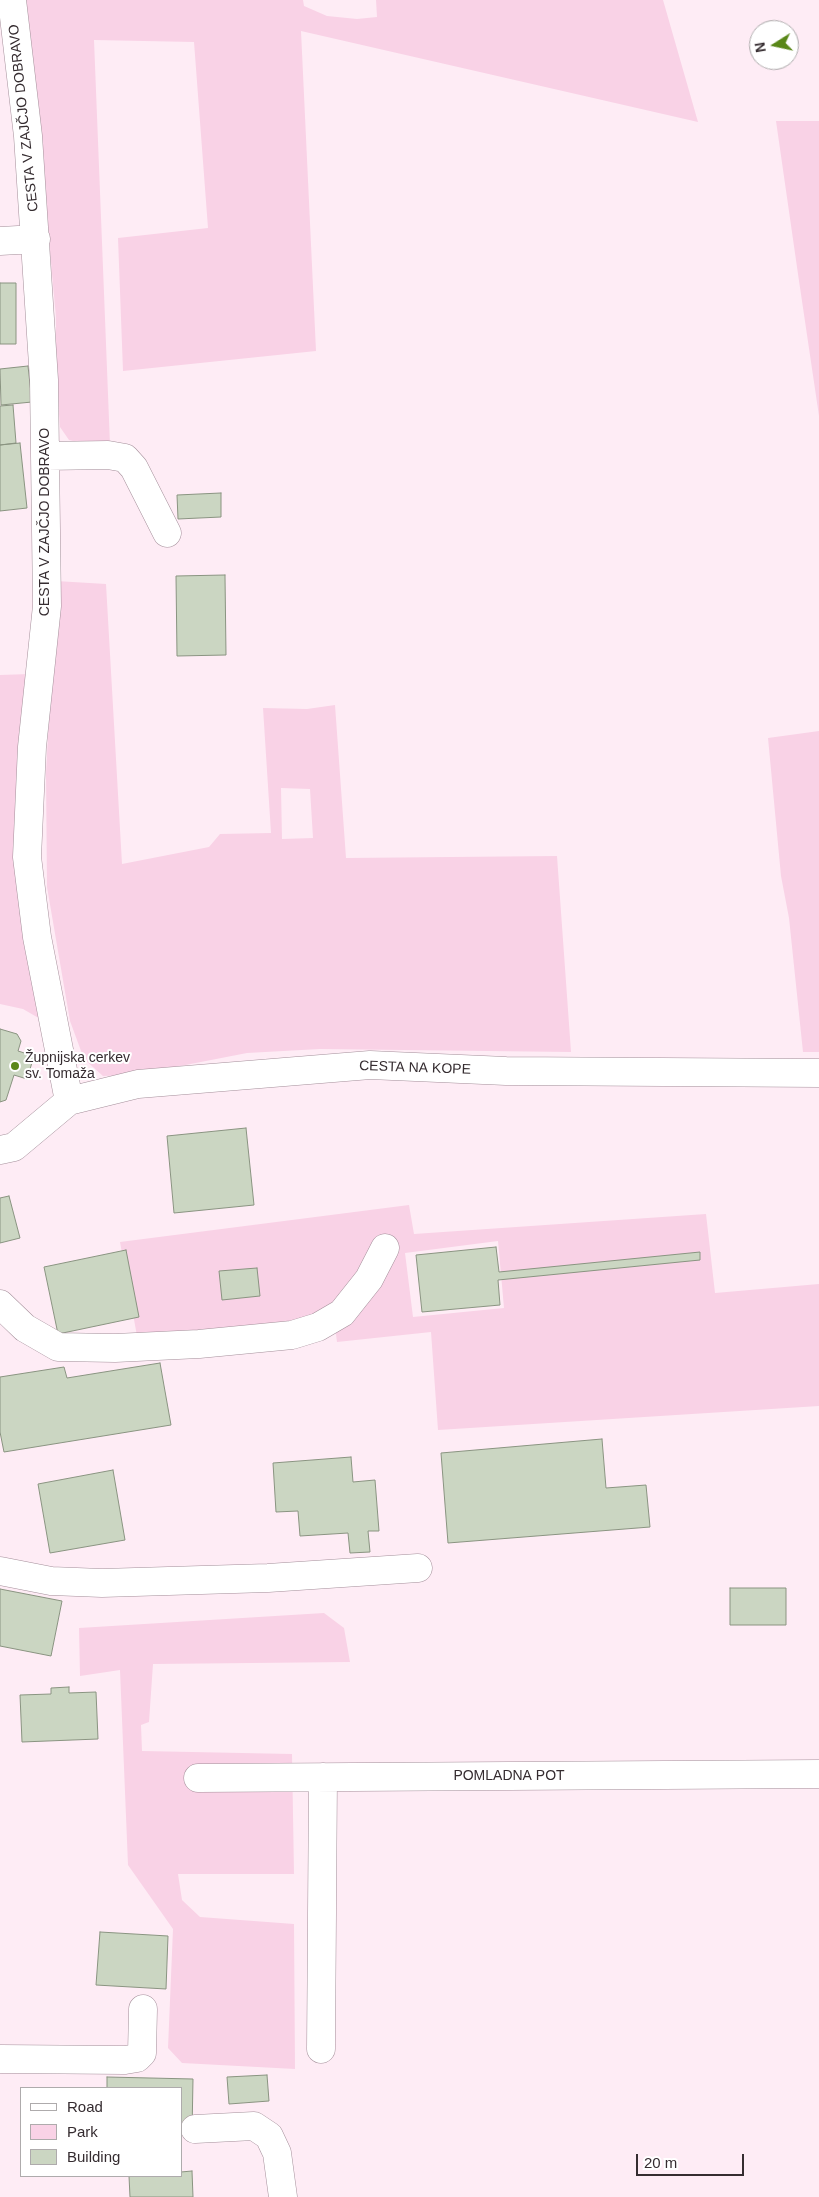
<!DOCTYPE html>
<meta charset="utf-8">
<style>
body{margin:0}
#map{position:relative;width:819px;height:2197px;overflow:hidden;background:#feecf5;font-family:Helvetica,sans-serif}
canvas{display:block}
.legend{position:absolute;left:20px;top:2087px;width:162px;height:90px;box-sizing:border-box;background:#fff;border:1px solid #aeabac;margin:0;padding:6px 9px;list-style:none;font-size:15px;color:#352c30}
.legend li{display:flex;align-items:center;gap:10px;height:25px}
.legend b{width:25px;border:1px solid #aeabac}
.north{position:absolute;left:749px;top:20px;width:50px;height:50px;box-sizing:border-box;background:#fff;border:1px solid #aeabac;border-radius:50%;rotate:260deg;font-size:14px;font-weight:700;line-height:20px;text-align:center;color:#352c30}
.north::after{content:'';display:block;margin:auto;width:18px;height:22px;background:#598718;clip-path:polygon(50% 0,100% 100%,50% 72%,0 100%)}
.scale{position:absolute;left:636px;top:2154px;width:108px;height:22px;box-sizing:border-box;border:2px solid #352c30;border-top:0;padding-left:6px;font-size:15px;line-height:18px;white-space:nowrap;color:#352c30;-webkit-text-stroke:4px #fff;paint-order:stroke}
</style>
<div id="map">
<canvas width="819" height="2197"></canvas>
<ul class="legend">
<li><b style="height:6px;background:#fff"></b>Road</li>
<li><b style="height:14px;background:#f9d2e6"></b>Park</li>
<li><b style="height:14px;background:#cbd6c2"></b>Building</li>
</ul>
<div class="north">N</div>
<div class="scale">20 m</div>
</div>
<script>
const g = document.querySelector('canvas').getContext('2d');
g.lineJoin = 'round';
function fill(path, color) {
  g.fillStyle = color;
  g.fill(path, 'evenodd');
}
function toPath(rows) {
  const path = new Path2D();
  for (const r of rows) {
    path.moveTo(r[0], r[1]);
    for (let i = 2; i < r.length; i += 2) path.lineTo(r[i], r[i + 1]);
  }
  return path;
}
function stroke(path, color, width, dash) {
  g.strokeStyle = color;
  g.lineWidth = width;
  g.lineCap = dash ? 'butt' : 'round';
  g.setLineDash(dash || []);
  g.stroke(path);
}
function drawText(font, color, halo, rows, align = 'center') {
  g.font = font + ' Helvetica,sans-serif';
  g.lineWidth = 4;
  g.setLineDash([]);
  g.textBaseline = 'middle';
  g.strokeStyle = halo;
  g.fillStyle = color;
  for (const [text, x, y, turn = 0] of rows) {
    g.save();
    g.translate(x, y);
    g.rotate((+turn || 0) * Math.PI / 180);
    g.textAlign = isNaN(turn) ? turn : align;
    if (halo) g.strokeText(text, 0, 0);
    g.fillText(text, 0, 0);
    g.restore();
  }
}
fill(toPath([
 [22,0,303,0,304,6,327,16,357,19,377,17,376,0,663,0,698,122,301,31,316,351,123,371,118,238,208,228,194,42,94,40,110,445,85,444,69,440,60,427,56,377,56,317,40,144],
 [776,121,819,121,819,416,798,274],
 [56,581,106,584,122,864,209,847,220,834,271,833,263,708,307,709,335,705,346,858,557,856,571,1052,320,1049,247,1053,134,1075,103,1076,84,1059,70,1021,47,887,46,774],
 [281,788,310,789,313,838,282,839],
 [30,674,16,807,19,900,49,1024,23,1009,0,1004,0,675],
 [819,731,819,1052,803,1052,789,918,781,876,768,738],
 [409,1205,414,1234,706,1214,715,1293,819,1284,819,1406,438,1430,431,1332,337,1342,333,1311,315,1319,137,1336,120,1242],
 [498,1241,504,1308,413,1317,405,1253],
 [324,1613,344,1628,350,1662,153,1664,149,1722,141,1725,142,1751,292,1754,294,1874,178,1874,182,1900,200,1917,294,1924,295,2069,182,2063,168,2048,173,1929,128,1865,120,1670,80,1676,79,1628]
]), '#f9d2e6');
const building = toPath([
 [0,283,16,283,16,344,0,344,0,283],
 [28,366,32,402,1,405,0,369,28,366],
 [13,405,16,443,0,445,0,406,13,405],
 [20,443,27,508,0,511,0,445,20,443],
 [221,493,221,517,178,519,177,495,221,493],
 [225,575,226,655,177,656,176,576,225,575],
 [0,1029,17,1034,21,1041,18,1051,34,1056,27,1079,14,1075,6,1100,0,1102,0,1029],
 [246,1128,254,1205,174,1213,167,1136,246,1128],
 [9,1196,20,1238,0,1243,0,1198,9,1196],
 [496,1247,499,1272,700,1252,700,1260,498,1280,500,1305,422,1312,416,1255,496,1247],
 [126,1250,139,1317,58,1334,44,1267,126,1250],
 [257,1268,260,1296,222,1300,219,1271,257,1268],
 [160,1363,171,1425,4,1452,0,1432,0,1377,64,1367,67,1378,160,1363],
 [602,1439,606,1488,646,1485,650,1527,448,1543,441,1453,602,1439],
 [351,1457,353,1482,375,1480,379,1531,368,1531,370,1552,350,1553,348,1533,300,1536,298,1511,276,1512,273,1463,351,1457],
 [113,1470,125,1540,50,1553,38,1484,113,1470],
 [730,1588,786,1588,786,1625,730,1625,730,1588],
 [0,1589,62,1601,51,1656,0,1646,0,1589],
 [69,1687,69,1693,96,1692,98,1739,22,1742,20,1695,51,1694,51,1688,69,1687],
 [100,1932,168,1936,166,1989,96,1985,100,1932],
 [267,2075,269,2101,229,2104,227,2077,267,2075],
 [107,2077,193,2079,192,2133,181,2133,181,2088,107,2088,107,2077],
 [192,2171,193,2197,130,2197,129,2176,181,2176,181,2172,192,2171]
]);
fill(building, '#cbd6c2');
stroke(building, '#8a9481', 1);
const minor = toPath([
 [12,0,28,136,44,380,47,606,32,747,27,857,37,937,69,1101],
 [0,241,36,239],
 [45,456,108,455,125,458,134,468,167,533],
 [0,1150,14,1147,69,1101,138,1084,370,1065,506,1071,819,1073],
 [0,1304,25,1328,58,1347,115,1348,199,1344,292,1335,318,1327,342,1313,369,1279,385,1248],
 [0,1571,51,1581,102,1583,268,1578,418,1568],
 [198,1778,819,1774],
 [321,2049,323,1777],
 [0,2059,125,2060,137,2058,142,2053,143,2009],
 [195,2129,254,2126,269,2136,277,2153,283,2197]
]);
stroke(minor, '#a48f9a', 29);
stroke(minor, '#fff', 28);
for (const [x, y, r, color] of [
 [15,1066,5,"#598718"]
]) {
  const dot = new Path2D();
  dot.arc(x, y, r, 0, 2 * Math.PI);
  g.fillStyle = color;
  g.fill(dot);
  stroke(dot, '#fff', 2);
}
drawText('14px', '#352c30', '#fff', [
 ["CESTA V ZAJČJO DOBRAVO",24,118,-96],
 ["CESTA V ZAJČJO DOBRAVO",45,522,-90],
 ["CESTA NA KOPE",415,1068,2],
 ["POMLADNA POT",509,1776]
]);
drawText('14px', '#352c30', '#fff', [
 ["Župnijska cerkev",25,1058],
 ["sv. Tomaža",25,1074]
], 'left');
</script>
